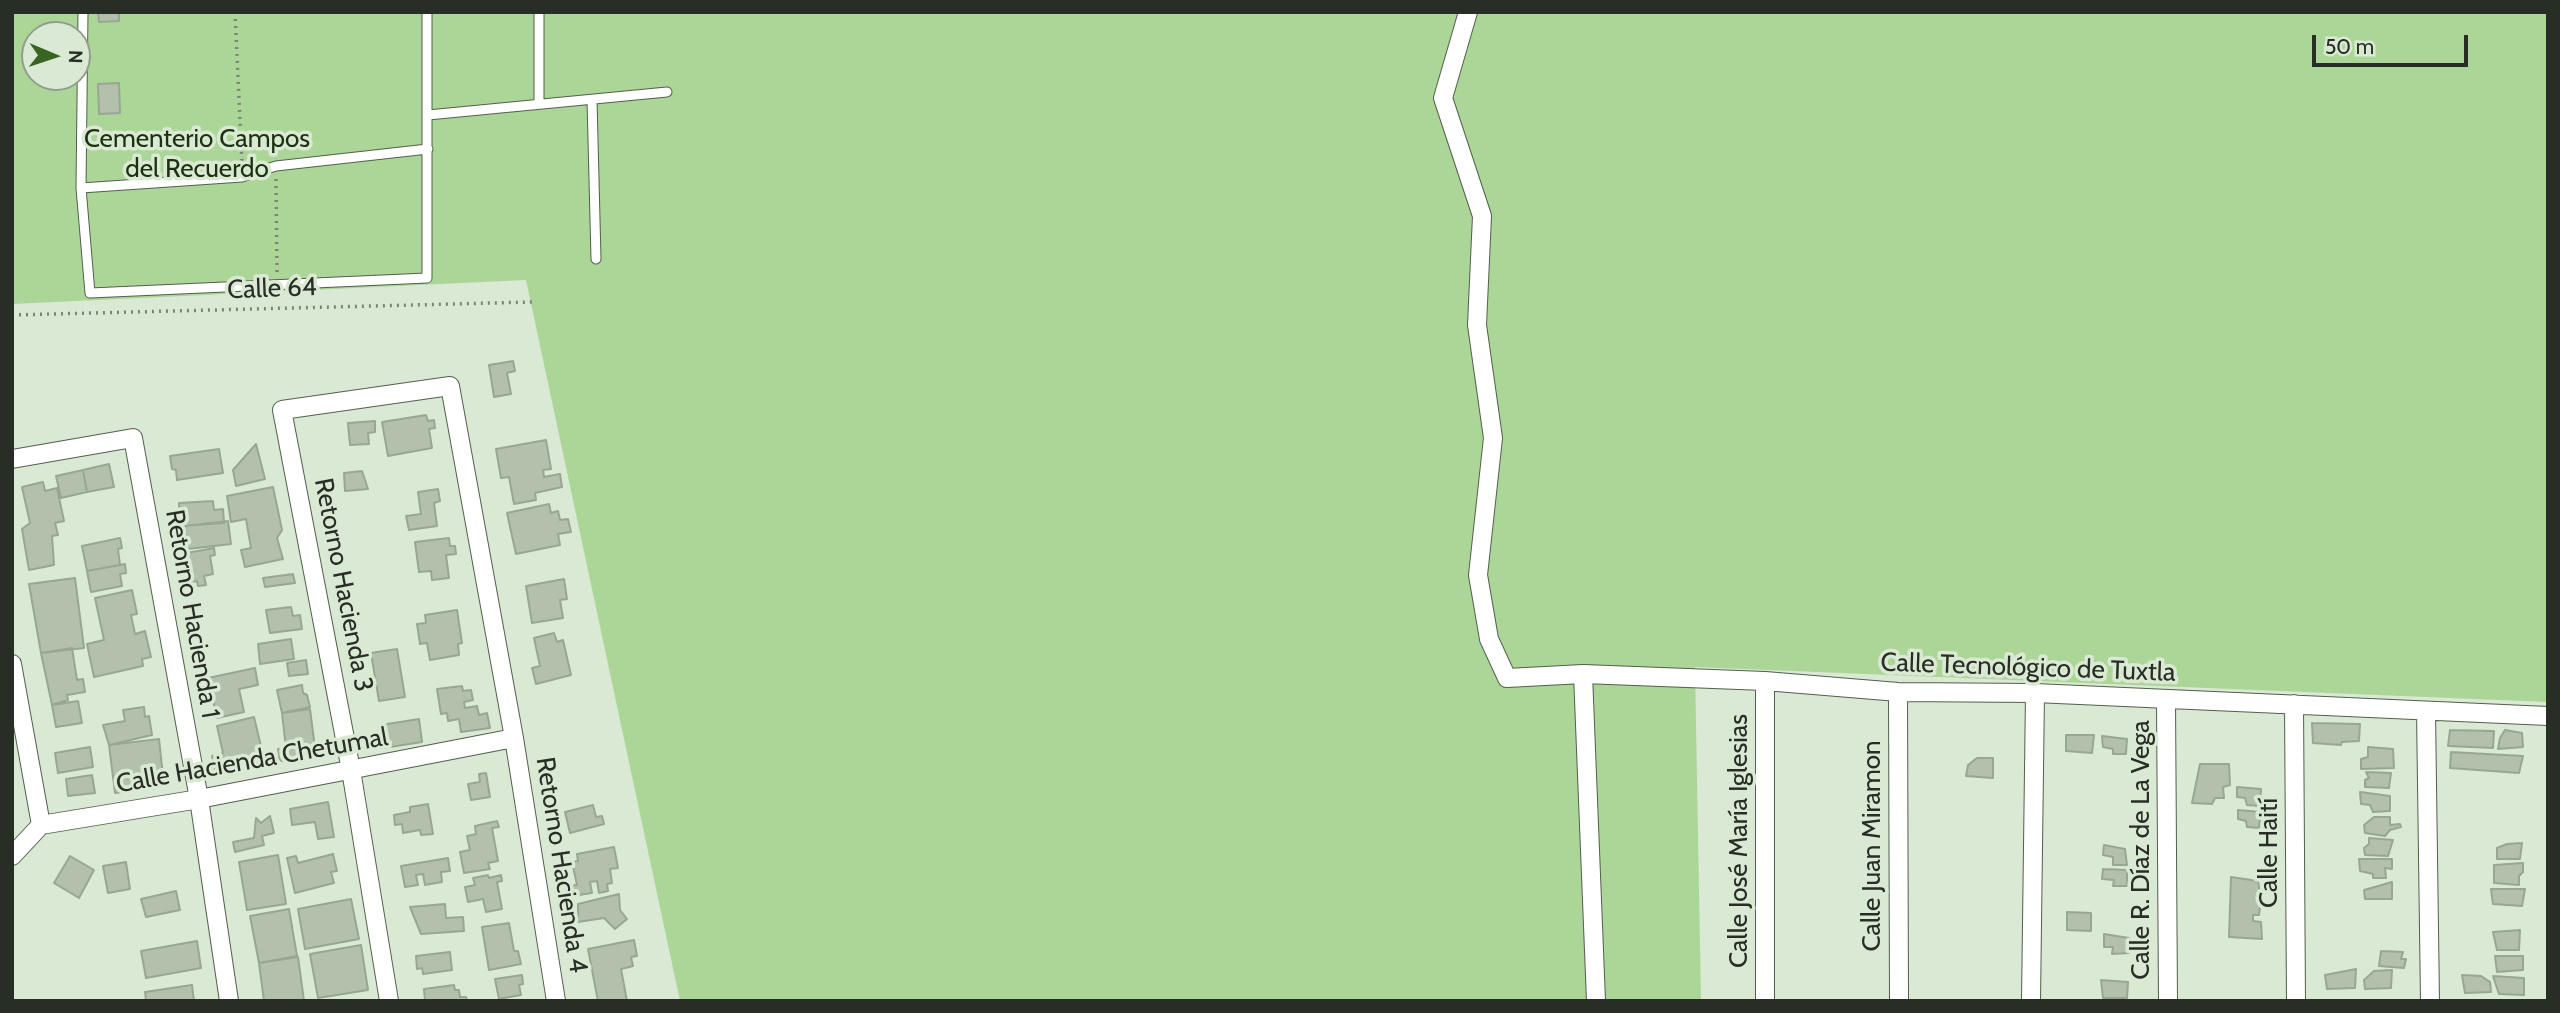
<!DOCTYPE html>
<meta charset="utf-8">
<style>
body{margin:0}
#map{position:relative;width:2560px;height:1013px;overflow:hidden;background:#dae9d4;font-family:Cabin,sans-serif}
canvas{display:block}
.frame{position:absolute;inset:0;border:14px solid #282e25;pointer-events:none}
.north{position:absolute;left:21px;top:21px;width:70px;height:70px;box-sizing:border-box;background:#dae9d4;border:2px solid #939e8e;border-radius:50%;rotate:92deg;font-size:19px;font-weight:700;line-height:28px;text-align:center;color:#282e25}
.north::after{content:'';display:block;margin:auto;width:24px;height:32px;background:#3a6421;clip-path:polygon(50% 0,100% 100%,50% 72%,0 100%)}
.scale{position:absolute;left:2312px;top:35px;width:156px;height:32px;box-sizing:border-box;border:4px solid #282e25;border-top:0;padding-left:9px;font-size:21px;line-height:24px;white-space:nowrap;color:#282e25;-webkit-text-stroke:5px #dae9d4;paint-order:stroke}
</style>
<div id="map">
<canvas width="2560" height="1013"></canvas>
<div class="frame"></div>
<div class="north">N</div>
<div class="scale">50 m</div>
</div>
<script>
const g = document.querySelector('canvas').getContext('2d');
g.lineJoin = 'round';
function fill(path, color) {
  g.fillStyle = color;
  g.fill(path, 'evenodd');
}
function toPath(rows) {
  const path = new Path2D();
  for (const r of rows) {
    path.moveTo(r[0], r[1]);
    for (let i = 2; i < r.length; i += 2) path.lineTo(r[i], r[i + 1]);
  }
  return path;
}
function stroke(path, color, width, dash) {
  g.strokeStyle = color;
  g.lineWidth = width;
  g.lineCap = dash ? 'butt' : 'round';
  g.setLineDash(dash || []);
  g.stroke(path);
}
function drawText(font, color, halo, rows, align = 'center') {
  g.font = font + ' Cabin,sans-serif';
  g.lineWidth = 7;
  g.setLineDash([]);
  g.textBaseline = 'middle';
  g.strokeStyle = halo;
  g.fillStyle = color;
  for (const [text, x, y, turn = 0] of rows) {
    g.save();
    g.translate(x, y);
    g.rotate((+turn || 0) * Math.PI / 180);
    g.textAlign = isNaN(turn) ? turn : align;
    if (halo) g.strokeText(text, 0, 0);
    g.fillText(text, 0, 0);
    g.restore();
  }
}
fill(toPath([
 [12,12,2548,12,2548,702,1695,667,1701,1001,680,1001,526,280,12,304],
 [35,35,77,35,77,77,35,77]
]), '#acd698');
const building = toPath([
 [98,12,119,12,119,21,99,22,98,12],
 [119,83,120,113,99,114,98,84,119,83],
 [513,361,515,371,507,373,511,394,494,397,489,365,513,361],
 [426,415,428,421,434,420,435,428,429,429,432,448,388,456,382,422,426,415],
 [375,421,375,432,368,433,369,444,350,445,348,423,375,421],
 [546,440,551,469,543,470,544,477,560,474,562,487,535,493,536,500,514,504,509,477,501,478,496,449,546,440],
 [256,444,265,479,236,486,233,470,256,444],
 [219,449,223,473,177,480,176,470,172,469,170,456,219,449],
 [109,464,114,487,87,492,83,470,109,464],
 [83,470,87,492,61,498,56,476,83,470],
 [362,471,368,489,345,491,344,473,362,471],
 [43,482,45,491,57,488,64,521,55,523,58,535,52,536,54,565,29,570,22,529,30,523,22,487,43,482],
 [273,487,282,530,277,538,283,559,245,567,241,550,251,548,246,519,231,522,227,496,273,487],
 [438,489,440,501,434,503,437,526,409,530,406,516,421,514,418,492,438,489],
 [213,501,214,510,223,509,224,523,180,526,179,503,213,501],
 [549,504,551,513,558,511,560,520,568,519,571,532,558,534,560,545,516,554,507,513,549,504],
 [228,521,231,544,188,549,185,526,228,521],
 [120,538,122,548,118,549,120,565,87,571,82,546,120,538],
 [449,538,450,546,455,546,456,554,446,555,449,578,432,580,431,571,419,572,415,542,449,538],
 [214,548,215,555,210,556,213,574,204,576,206,585,198,586,197,581,192,582,187,553,214,548],
 [125,564,126,573,120,574,122,586,91,592,87,571,125,564],
 [293,574,295,583,265,587,263,578,293,574],
 [75,578,84,648,41,653,29,584,75,578],
 [564,579,567,599,560,600,563,618,532,623,526,586,564,579],
 [132,590,137,614,131,615,135,634,145,631,151,657,142,659,143,666,94,677,87,644,104,640,95,598,132,590],
 [291,607,293,616,300,615,302,629,270,633,266,610,291,607],
 [457,610,462,643,458,644,459,655,430,660,427,643,420,644,417,624,426,623,425,615,457,610],
 [554,633,557,642,563,640,571,675,536,684,532,668,540,666,534,638,554,633],
 [291,639,294,659,260,664,258,644,291,639],
 [72,648,77,680,83,679,85,692,67,695,68,700,52,705,41,653,72,648],
 [397,649,405,697,379,701,371,653,397,649],
 [306,660,308,674,289,676,287,663,306,660],
 [255,668,258,685,239,689,244,712,217,718,208,678,255,668],
 [302,685,303,693,307,695,310,707,282,713,277,690,302,685],
 [462,686,463,691,471,690,473,700,464,702,465,708,477,706,479,715,487,713,490,728,461,732,459,719,448,721,447,713,441,714,437,689,462,686],
 [78,701,82,723,56,727,52,705,78,701],
 [144,707,145,717,149,716,152,735,109,745,103,725,125,721,123,710,144,707],
 [310,709,316,756,280,761,278,749,286,748,282,713,310,709],
 [254,717,265,763,216,775,212,756,223,753,217,726,254,717],
 [419,719,422,742,384,748,381,725,419,719],
 [2312,723,2360,724,2359,741,2342,742,2341,745,2313,743,2312,723],
 [2450,730,2494,731,2493,748,2448,746,2450,730],
 [2505,730,2522,733,2523,747,2498,749,2500,738,2505,730],
 [2066,735,2094,735,2092,753,2066,751,2066,735],
 [2102,736,2127,739,2126,754,2113,754,2113,749,2103,747,2102,736],
 [159,739,163,776,155,777,157,788,115,793,109,745,159,739],
 [90,747,93,767,58,773,55,753,90,747],
 [2368,747,2393,749,2394,768,2361,769,2361,759,2368,757,2368,747],
 [2451,752,2523,756,2519,773,2450,768,2451,752],
 [1977,758,1993,758,1993,778,1966,776,1968,765,1977,758],
 [2200,764,2229,764,2230,785,2223,787,2224,798,2215,798,2212,804,2192,803,2200,764],
 [2366,772,2391,773,2389,788,2365,787,2365,780,2369,778,2366,772],
 [486,773,490,797,471,800,468,784,480,782,479,774,486,773],
 [92,775,95,793,68,796,66,779,92,775],
 [2237,787,2261,789,2260,806,2247,805,2245,798,2237,797,2237,787],
 [2360,792,2390,796,2390,811,2373,812,2370,805,2361,804,2360,792],
 [328,802,334,837,318,839,315,822,292,825,290,809,328,802],
 [428,804,433,834,421,835,420,830,403,833,402,824,395,825,394,815,410,812,410,807,428,804],
 [593,805,596,817,602,816,604,824,570,833,565,812,593,805],
 [2238,810,2261,812,2259,828,2247,827,2246,821,2238,819,2238,810],
 [270,816,274,833,262,836,264,845,235,852,233,842,254,838,256,818,261,823,270,816],
 [2374,817,2390,817,2390,825,2400,824,2401,827,2390,830,2385,836,2365,833,2364,825,2374,817],
 [497,821,499,827,492,828,498,861,488,863,490,869,464,873,460,852,470,850,467,836,476,834,475,826,497,821],
 [2369,838,2393,840,2388,856,2365,855,2364,848,2369,844,2369,838],
 [2522,843,2520,859,2497,859,2497,848,2507,844,2522,843],
 [2104,845,2125,849,2127,865,2113,865,2113,857,2103,855,2104,845],
 [614,847,618,868,610,869,612,883,607,884,608,891,599,893,597,881,590,882,592,893,572,896,570,886,577,885,572,862,578,861,577,854,614,847],
 [333,854,337,871,331,872,334,883,295,893,287,858,296,856,298,863,333,854],
 [278,855,286,904,247,910,239,862,278,855],
 [70,856,94,870,79,898,54,883,70,856],
 [448,858,450,871,441,872,442,882,425,885,423,874,416,875,418,885,405,887,401,866,448,858],
 [2359,859,2392,859,2392,869,2385,868,2386,878,2373,878,2373,874,2360,871,2359,859],
 [126,862,130,889,108,893,103,866,126,862],
 [2523,863,2523,872,2519,876,2519,885,2494,883,2494,865,2523,863],
 [2103,869,2127,870,2127,886,2113,886,2114,880,2102,879,2103,869],
 [488,875,489,878,501,875,502,881,497,882,502,909,486,912,483,899,468,902,465,887,475,885,473,878,488,875],
 [2231,877,2258,881,2261,900,2259,915,2253,915,2253,921,2261,922,2262,939,2229,937,2231,877],
 [2392,882,2392,899,2365,899,2364,890,2392,882],
 [2491,889,2525,889,2522,906,2493,904,2491,889],
 [176,891,180,910,146,917,141,899,176,891],
 [619,894,620,910,627,919,615,929,604,918,578,922,578,904,619,894],
 [351,899,359,939,305,949,298,909,351,899],
 [445,904,446,918,463,917,464,931,421,934,410,907,445,904],
 [289,909,297,956,259,963,250,916,289,909],
 [2067,912,2091,913,2091,931,2067,930,2067,912],
 [509,923,514,951,518,951,521,964,489,970,482,927,509,923],
 [2520,930,2519,950,2497,950,2493,932,2520,930],
 [2104,934,2129,938,2129,953,2112,954,2113,947,2104,947,2104,934],
 [634,940,637,956,631,957,633,966,621,969,627,1001,598,1001,588,949,634,940],
 [197,941,201,968,146,978,141,951,197,941],
 [361,945,368,990,318,998,310,954,361,945],
 [2381,951,2403,952,2401,959,2406,959,2404,968,2379,966,2381,951],
 [450,952,452,970,423,974,422,968,417,969,416,956,450,952],
 [2495,956,2523,956,2523,970,2497,972,2495,956],
 [298,957,304,1001,264,1001,259,963,298,957],
 [2356,969,2355,988,2327,989,2325,975,2356,969],
 [2392,970,2391,988,2365,989,2364,980,2374,971,2392,970],
 [522,975,523,984,519,985,521,995,499,999,495,979,522,975],
 [2462,975,2481,976,2490,982,2491,992,2465,993,2462,975],
 [2493,976,2524,978,2524,995,2499,994,2493,976],
 [2101,980,2128,982,2127,998,2103,998,2101,980],
 [192,985,194,1001,146,1001,145,992,192,985],
 [454,985,455,990,459,990,460,997,466,997,467,1001,425,1001,424,989,454,985]
]);
fill(building, '#b3c1ac');
stroke(building, '#98a692', 2);
const lane = toPath([
 [83,12,81,188,90,293,427,278,427,12],
 [592,100,596,259],
 [539,104,539,12],
 [428,115,667,92],
 [81,188,242,177,276,166,428,149]
]);
const street = toPath([
 [1468,12,1443,98,1482,216,1477,325,1493,438,1478,575,1489,639,1507,678,1583,674,1765,681,1898,692,2035,693,2548,716],
 [12,459,133,438,199,799,229,1001],
 [12,664,41,825],
 [1583,674,1596,1001],
 [1765,681,1765,1001],
 [1898,692,1899,1001],
 [2166,700,2168,1001],
 [2294,704,2296,1001],
 [2426,711,2430,1001],
 [12,856,41,825,199,799,514,738],
 [389,1001,351,770,282,410,450,386,514,738,556,1001],
 [2031,1001,2035,693]
]);
stroke(lane, '#535f4d', 11);
stroke(street, '#535f4d', 20);
stroke(toPath([
 [235,12,242,164],
 [276,179,277,273],
 [12,315,532,302]
]), '#7b8577', 3.5, [2, 5]);
stroke(lane, '#fff', 9);
stroke(street, '#fff', 18);
drawText('26px', '#1b310f', '#dae9d4', [
 ["Cementerio Campos",197,139],
 ["del Recuerdo",197,169]
]);
drawText('26px', '#282e25', '#dae9d4', [
 ["Calle 64",272,289,-2],
 ["Retorno Hacienda 3",343,585,79],
 ["Retorno Hacienda 1",192,614,80],
 ["Calle Tecnológico de Tuxtla",2028,668,2],
 ["Calle Hacienda Chetumal",252,761,-10],
 ["Calle José María Iglesias",1739,841,-90],
 ["Calle Juan Miramon",1872,846,-90],
 ["Calle R. Díaz de La Vega",2141,850,-90],
 ["Calle Haití",2269,853,-90],
 ["Retorno Hacienda 4",561,865,81]
]);
</script>
